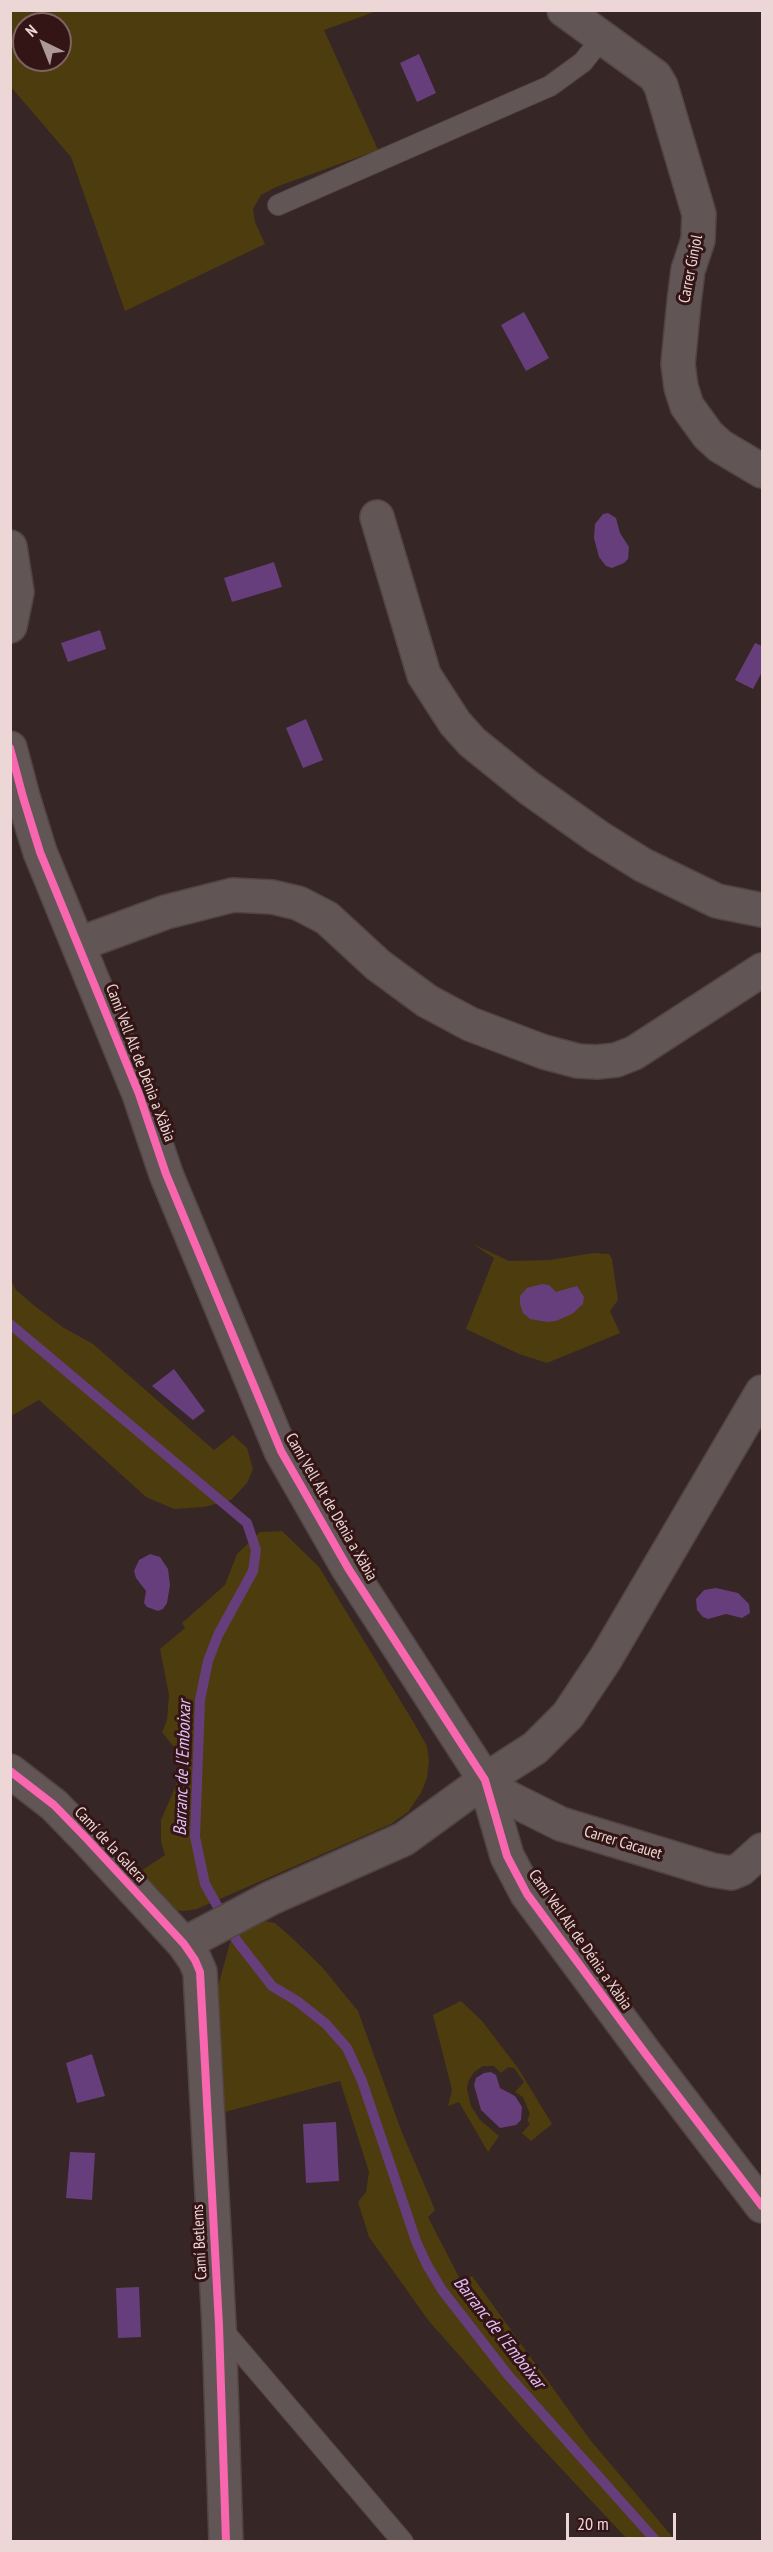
<!DOCTYPE html>
<meta charset="utf-8">
<style>
body{margin:0}
#map{position:relative;width:773px;height:2552px;overflow:hidden;background:#372626;font-family:"PT Sans Narrow",sans-serif}
canvas{display:block}
.frame{position:absolute;inset:0;border:12px solid #ecd7d6;pointer-events:none}
.north{position:absolute;left:12px;top:12px;width:60px;height:60px;box-sizing:border-box;background:#331515;border:2px solid #7d6362;border-radius:50%;rotate:317deg;font-size:16px;font-weight:700;line-height:24px;text-align:center;color:#ecd7d6}
.north::after{content:'';display:block;margin:auto;width:21px;height:27px;background:#ad9998;clip-path:polygon(50% 0,100% 100%,50% 72%,0 100%)}
.scale{position:absolute;left:566px;top:2513px;width:110px;height:27px;box-sizing:border-box;border:3px solid #ecd7d6;border-top:0;padding-left:8px;font-size:18px;line-height:21px;white-space:nowrap;color:#ecd7d6;-webkit-text-stroke:4px #331515;paint-order:stroke}
</style>
<div id="map">
<canvas width="773" height="2552"></canvas>
<div class="frame"></div>
<div class="north">N</div>
<div class="scale">20 m</div>
</div>
<script>
const g = document.querySelector('canvas').getContext('2d');
g.lineJoin = 'round';
function fill(path, color) {
  g.fillStyle = color;
  g.fill(path, 'evenodd');
}
function toPath(rows) {
  const path = new Path2D();
  for (const r of rows) {
    path.moveTo(r[0], r[1]);
    for (let i = 2; i < r.length; i += 2) path.lineTo(r[i], r[i + 1]);
  }
  return path;
}
function stroke(path, color, width, dash) {
  g.strokeStyle = color;
  g.lineWidth = width;
  g.lineCap = dash ? 'butt' : 'round';
  g.setLineDash(dash || []);
  g.stroke(path);
}
function drawText(font, color, halo, rows, align = 'center') {
  g.font = font + ' "PT Sans Narrow",sans-serif';
  g.lineWidth = 6;
  g.setLineDash([]);
  g.textBaseline = 'middle';
  g.strokeStyle = halo;
  g.fillStyle = color;
  for (const [text, x, y, turn = 0] of rows) {
    g.save();
    g.translate(x, y);
    g.rotate((+turn || 0) * Math.PI / 180);
    g.textAlign = isNaN(turn) ? turn : align;
    if (halo) g.strokeText(text, 0, 0);
    g.fillText(text, 0, 0);
    g.restore();
  }
}
fill(toPath([
 [10,11,377,11,324,30,378,150,276,187,261,195,253,209,255,222,265,244,125,311,71,157,11,87],
 [24,24,60,24,60,60,24,60],
 [473,1244,509,1261,550,1260,593,1253,609,1254,612,1259,618,1300,610,1311,620,1333,547,1363,519,1354,466,1329,494,1258],
 [11,1280,16,1290,36,1307,64,1328,93,1344,214,1450,233,1435,247,1448,253,1469,247,1483,231,1500,204,1507,174,1509,146,1497,39,1400,11,1416],
 [282,1531,319,1567,414,1723,427,1746,429,1761,427,1778,421,1793,408,1812,391,1824,197,1909,184,1911,173,1910,164,1903,141,1871,165,1855,161,1841,161,1820,177,1783,179,1773,176,1750,162,1732,167,1720,169,1695,160,1649,185,1628,182,1623,225,1585,237,1554,260,1532],
 [258,1920,275,1923,291,1937,322,1967,358,2011,401,2130,435,2210,428,2217,462,2283,472,2276,591,2441,676,2541,629,2541,526,2431,428,2320,369,2237,358,2202,366,2192,369,2172,340,2081,225,2112,218,2093,217,1990,231,1939,244,1927],
 [461,2001,482,2021,518,2068,552,2124,531,2141,522,2133,530,2124,527,2120,530,2114,523,2097,515,2092,524,2082,514,2068,508,2067,501,2073,494,2066,483,2066,474,2072,468,2082,467,2089,471,2106,480,2120,499,2136,488,2152,459,2102,448,2106,452,2090,433,2015]
]), '#4d3c0d');
fill(toPath([
 [419,54,436,93,417,102,400,63],
 [524,312,549,358,526,371,501,325],
 [608,513,616,518,620,533,629,547,628,559,624,563,612,568,606,566,599,557,594,538,595,524,603,514],
 [274,562,282,587,232,602,224,578],
 [100,630,106,649,68,662,61,643],
 [755,643,762,646,762,672,753,689,735,680],
 [306,719,323,760,303,768,286,728],
 [542,1284,549,1285,556,1292,577,1286,584,1297,583,1304,572,1314,556,1321,547,1322,530,1319,523,1313,520,1304,520,1296,527,1288],
 [174,1369,205,1411,193,1420,152,1386],
 [150,1554,160,1557,168,1569,170,1585,167,1603,163,1609,158,1611,147,1607,144,1603,146,1591,136,1578,134,1571,139,1560],
 [716,1588,738,1593,749,1604,750,1613,742,1618,726,1614,708,1619,703,1617,697,1610,696,1599,704,1590],
 [92,2054,105,2096,77,2103,66,2063],
 [491,2072,496,2075,500,2088,515,2096,522,2107,521,2120,516,2125,500,2128,481,2110,474,2085,476,2078,484,2073],
 [336,2122,339,2181,306,2183,303,2124],
 [70,2152,95,2153,92,2200,66,2198],
 [139,2287,141,2337,118,2338,116,2288]
]), '#673e7c');
stroke(toPath([
 [10,1324,247,1523,256,1550,253,1571,218,1635,208,1661,200,1700,195,1837,205,1884,237,1941,272,1986,297,2001,326,2024,347,2048,362,2081,416,2241,427,2265,442,2290,508,2375,657,2542]
]), '#673e7c', 10);
const service = toPath([
 [278,205,550,86,583,62,601,39],
 [220,2327,403,2542]
]);
const minor = toPath([
 [564,10,655,76,661,86,699,214,698,240,688,270,684,302,678,364,681,387,687,406,708,435,720,446,762,471],
 [377,517,424,675,455,723,472,742,529,788,598,837,643,865,717,901,762,910],
 [10,547,17,592,10,626],
 [10,748,23,797,40,852,139,1094,166,1174,281,1451,348,1568,485,1780,507,1856,527,1894,645,2053,762,2206],
 [79,944,166,912,233,895,272,897,298,903,327,918,378,965,427,1001,470,1024,544,1052,578,1061,597,1062,616,1060,634,1053,762,970],
 [10,1771,54,1805,87,1839,184,1944,195,1960,200,1972,219,2325,226,2542],
 [485,1780,507,1797,561,1824,712,1870,731,1873,741,1869,762,1850],
 [184,1944,271,1898,404,1839,485,1780,535,1748,568,1715,606,1658,762,1392]
]);
stroke(service, '#524443', 22);
stroke(minor, '#524443', 36);
stroke(service, '#625555', 20);
stroke(minor, '#625555', 33);
stroke(toPath([
 [10,748,23,797,40,852,139,1094,166,1174,281,1451,348,1568,485,1780,507,1856,527,1894,645,2053,762,2206],
 [10,1771,54,1805,87,1839,184,1944,195,1960,200,1972,219,2325,226,2542]
]), '#f766af', 8);
drawText('16px', '#ecd7d6', '#331515', [
 ["Carrer Ginjol",691,269,-79],
 ["Camí Vell Alt de Dénia a Xàbia",140,1063,69],
 ["Camí Vell Alt de Dénia a Xàbia",331,1507,60],
 ["Carrer Cacauet",623,1843,17],
 ["Camí de la Galera",110,1845,47],
 ["Camí Vell Alt de Dénia a Xàbia",580,1940,55],
 ["Camí Betlems",200,2242,-93]
]);
drawText('italic 18px', '#e2bffa', '#331515', [
 ["Barranc de l'Emboixar",183,1768,-88],
 ["Barranc de l'Emboixar",499,2333,52]
]);
</script>
